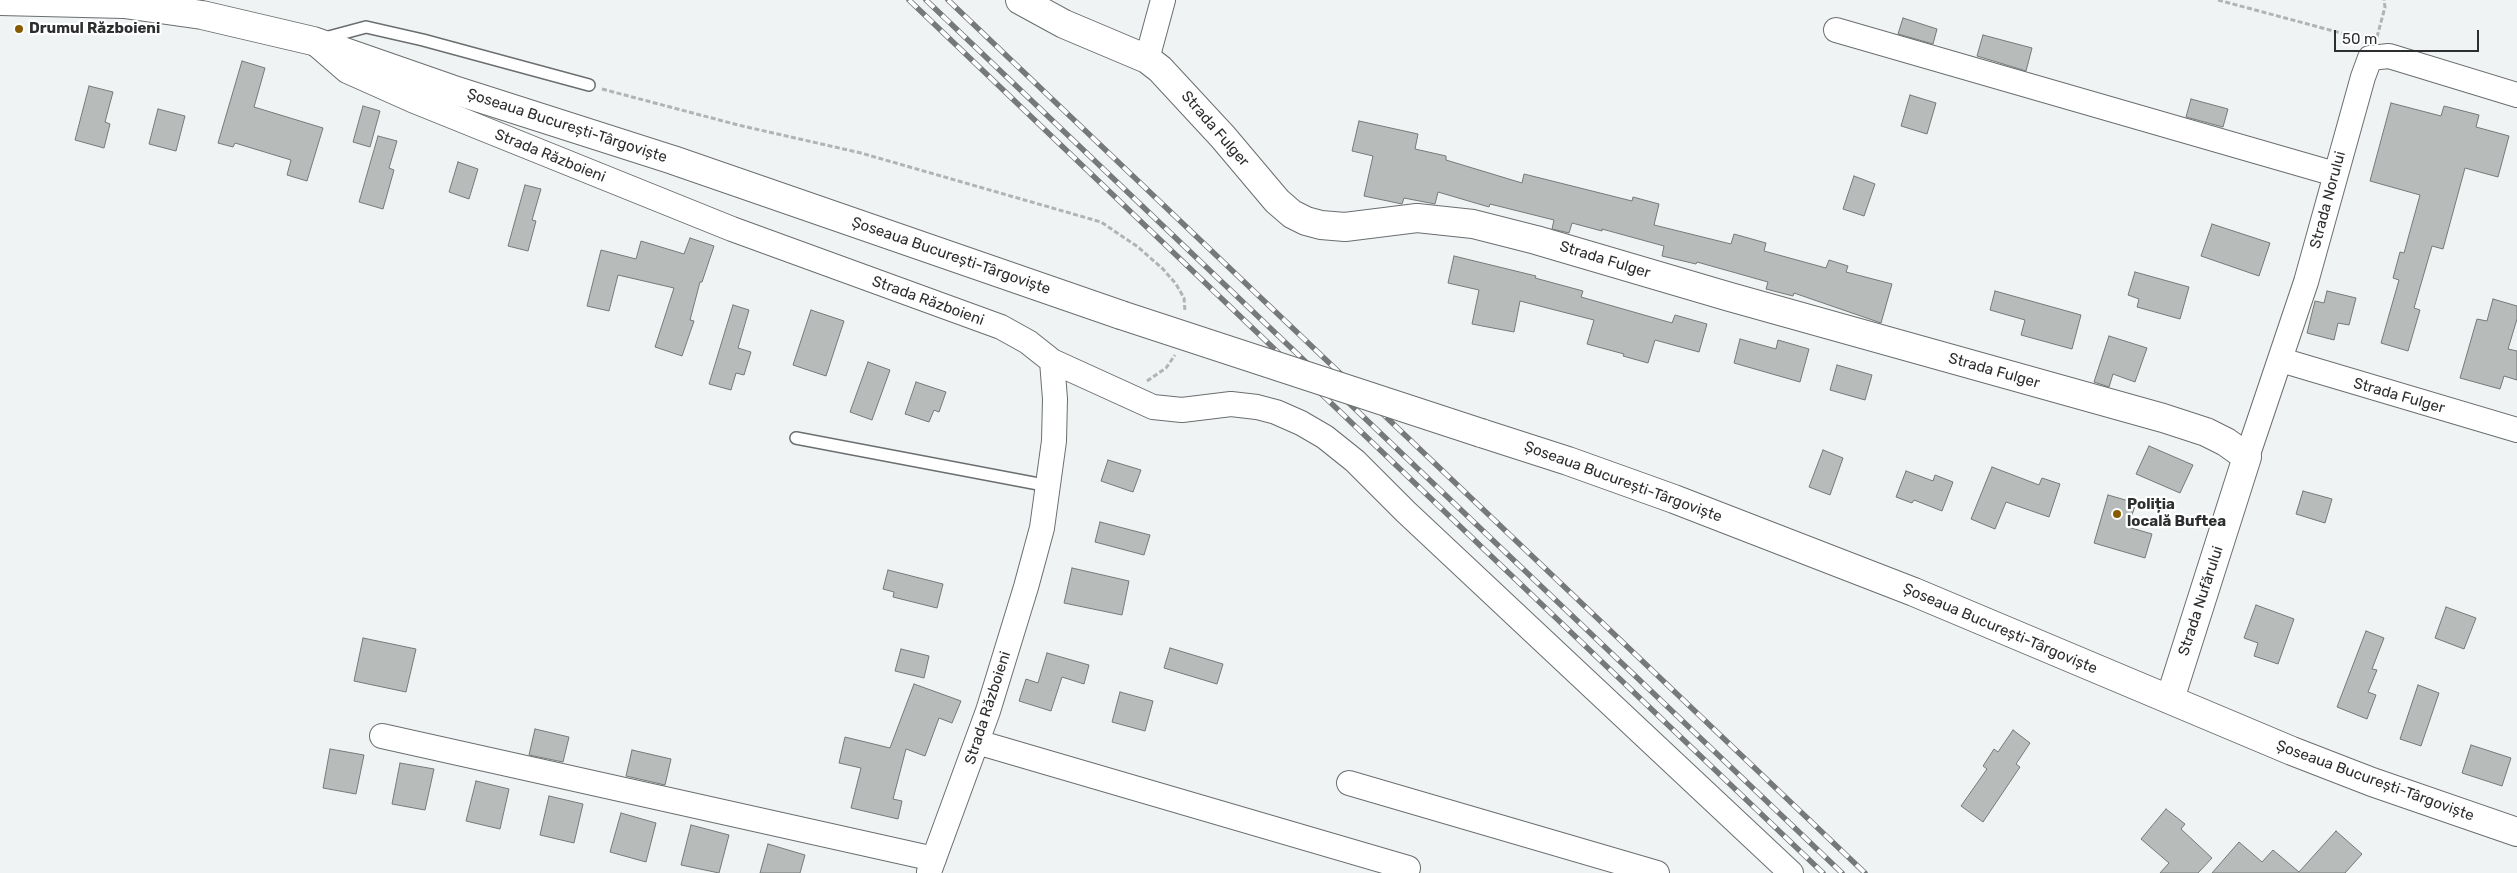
<!DOCTYPE html>
<meta charset="utf-8">
<style>
body{margin:0}
#map{position:relative;width:2517px;height:873px;overflow:hidden;background:#eff3f4;font-family:Rubik,sans-serif}
canvas{display:block}
.scale{position:absolute;left:2334px;top:30px;width:145px;height:22px;box-sizing:border-box;border:2px solid #2d2e2f;border-top:0;padding-left:6px;font-size:15px;line-height:18px;white-space:nowrap;color:#2d2e2f;-webkit-text-stroke:4px #fff;paint-order:stroke}
</style>
<div id="map">
<canvas width="2517" height="873"></canvas>
<div class="scale">50 m</div>
</div>
<script>
const g = document.querySelector('canvas').getContext('2d');
g.lineJoin = 'round';
function fill(path, color) {
  g.fillStyle = color;
  g.fill(path, 'evenodd');
}
function toPath(rows) {
  const path = new Path2D();
  for (const r of rows) {
    path.moveTo(r[0], r[1]);
    for (let i = 2; i < r.length; i += 2) path.lineTo(r[i], r[i + 1]);
  }
  return path;
}
function stroke(path, color, width, dash) {
  g.strokeStyle = color;
  g.lineWidth = width;
  g.lineCap = dash ? 'butt' : 'round';
  g.setLineDash(dash || []);
  g.stroke(path);
}
function drawText(font, color, halo, rows, align = 'center') {
  g.font = font + ' Rubik,sans-serif';
  g.lineWidth = 4.5;
  g.setLineDash([]);
  g.textBaseline = 'middle';
  g.strokeStyle = halo;
  g.fillStyle = color;
  for (const [text, x, y, turn = 0] of rows) {
    g.save();
    g.translate(x, y);
    g.rotate((+turn || 0) * Math.PI / 180);
    g.textAlign = isNaN(turn) ? turn : align;
    if (halo) g.strokeText(text, 0, 0);
    g.fillText(text, 0, 0);
    g.restore();
  }
}
const building = toPath([
 [1903,18,1937,29,1933,44,1898,34,1903,18],
 [1983,35,2032,48,2026,71,1977,56,1983,35],
 [242,61,265,68,254,107,323,128,307,181,287,175,291,160,235,143,233,147,218,143,242,61],
 [89,86,113,92,105,122,110,124,104,148,75,140,89,86],
 [1910,95,1936,103,1927,134,1901,126,1910,95],
 [2191,99,2228,109,2223,127,2186,117,2191,99],
 [2391,103,2441,116,2444,106,2479,115,2476,127,2509,136,2498,177,2465,168,2443,249,2432,246,2414,308,2420,310,2408,351,2381,343,2399,280,2393,278,2400,252,2404,253,2420,195,2370,181,2391,103],
 [363,106,380,111,370,147,353,142,363,106],
 [158,109,185,116,176,151,149,144,158,109],
 [1359,121,1418,134,1415,149,1446,156,1446,160,1522,183,1524,174,1632,201,1633,197,1659,204,1654,225,1731,244,1734,234,1766,243,1764,251,1826,268,1829,260,1848,266,1846,272,1892,284,1881,323,1794,293,1793,296,1766,289,1768,282,1697,262,1696,264,1662,256,1664,246,1602,229,1602,231,1572,223,1569,233,1552,229,1554,220,1490,204,1489,207,1438,192,1435,204,1404,198,1402,204,1364,196,1373,156,1352,151,1359,121],
 [378,136,397,141,389,168,394,170,383,209,359,202,378,136],
 [458,162,478,169,469,199,449,192,458,162],
 [1854,176,1875,184,1864,216,1843,209,1854,176],
 [525,185,541,189,532,220,536,221,528,251,508,246,525,185],
 [2212,224,2270,243,2259,276,2201,256,2212,224],
 [690,238,714,246,702,282,700,282,690,320,694,321,682,356,655,347,674,288,618,275,609,311,587,306,601,250,636,259,641,241,684,254,690,238],
 [1454,256,1536,276,1535,278,1583,291,1581,297,1672,323,1675,315,1707,324,1699,352,1655,340,1648,363,1623,356,1624,354,1587,344,1594,320,1520,301,1514,332,1472,324,1479,290,1448,283,1454,256],
 [2135,272,2189,287,2180,319,2137,307,2139,299,2128,295,2135,272],
 [1995,291,2081,315,2072,349,2021,335,2025,320,1990,310,1995,291],
 [2327,291,2356,298,2349,325,2338,323,2334,340,2307,333,2315,301,2324,303,2327,291],
 [2493,299,2517,306,2517,319,2508,349,2517,351,2517,380,2504,376,2500,389,2460,378,2477,319,2487,321,2493,299],
 [733,305,749,310,738,348,751,352,744,375,736,373,731,390,709,384,733,305],
 [811,310,844,321,826,376,793,365,811,310],
 [2109,336,2147,348,2135,382,2113,374,2109,387,2094,382,2109,336],
 [1740,339,1776,349,1778,340,1809,349,1800,382,1734,363,1740,339],
 [868,362,890,370,872,420,850,412,868,362],
 [1837,365,1872,375,1865,400,1830,390,1837,365],
 [916,382,946,392,939,412,934,410,929,422,905,414,916,382],
 [2149,446,2193,465,2180,493,2136,474,2149,446],
 [1823,450,1843,458,1830,495,1809,487,1823,450],
 [1108,460,1141,470,1133,492,1101,481,1108,460],
 [1992,467,2039,485,2042,478,2060,484,2049,517,2006,502,1995,529,1971,519,1992,467],
 [1906,471,1933,481,1935,475,1953,482,1942,511,1914,500,1912,503,1896,497,1906,471],
 [2303,491,2332,499,2325,523,2296,514,2303,491],
 [2108,495,2136,503,2128,527,2152,534,2145,558,2094,543,2108,495],
 [1100,522,1150,535,1144,555,1095,542,1100,522],
 [1072,568,1129,581,1122,615,1064,603,1072,568],
 [888,570,943,584,937,608,893,597,894,592,883,589,888,570],
 [2256,605,2294,619,2278,664,2254,656,2258,643,2244,638,2256,605],
 [2446,607,2476,618,2464,649,2435,638,2446,607],
 [2366,631,2384,638,2372,669,2377,670,2368,692,2376,695,2367,719,2337,707,2366,631],
 [363,638,416,649,406,692,354,681,363,638],
 [1170,648,1223,664,1217,684,1164,668,1170,648],
 [901,649,929,656,924,678,895,671,901,649],
 [1047,653,1089,665,1084,684,1062,677,1051,711,1019,701,1026,679,1038,683,1047,653],
 [914,684,961,701,952,723,939,718,925,756,906,749,893,799,902,801,898,819,851,808,861,768,839,763,845,737,890,748,914,684],
 [2418,685,2439,693,2421,746,2400,739,2418,685],
 [1120,692,1153,701,1145,731,1112,722,1120,692],
 [535,729,569,737,563,762,529,755,535,729],
 [2013,730,2030,743,2016,764,2020,767,1983,822,1961,806,1987,769,1983,766,1994,749,1998,752,2013,730],
 [2471,745,2511,758,2502,786,2462,773,2471,745],
 [330,749,364,755,356,794,323,788,330,749],
 [632,750,671,759,665,785,626,776,632,750],
 [400,763,434,769,425,810,392,804,400,763],
 [476,781,509,789,500,829,466,821,476,781],
 [549,796,583,804,574,843,540,835,549,796],
 [2166,809,2185,824,2181,829,2212,858,2198,873,2160,873,2169,863,2141,839,2166,809],
 [621,813,656,823,646,862,610,852,621,813],
 [691,825,729,835,719,873,681,865,691,825],
 [2336,831,2362,854,2345,873,2212,873,2239,842,2262,862,2273,850,2299,872,2336,831],
 [768,844,805,855,800,873,760,873,768,844]
]);
fill(building, '#b7bbba');
stroke(building, '#757979', 1);
const service = toPath([
 [325,38,366,27,423,40,589,85],
 [796,438,1049,486]
]);
const minor = toPath([
 [1836,30,2335,174],
 [317,45,347,71,412,100,732,229,1001,327,1028,342,1052,361,1153,407,1182,410,1231,404,1257,407,1276,412,1301,423,1325,437,1355,461,1406,512,1791,873],
 [1147,59,1163,0],
 [2281,360,2517,430],
 [2247,457,2306,282,2363,77,2370,58,2389,56,2517,95],
 [382,736,934,859],
 [977,742,1408,868],
 [1349,783,1657,873],
 [929,872,988,711,1026,587,1042,528,1054,441,1055,399,1052,361]
]);
const tertiary = toPath([
 [1020,0,1064,24,1147,59,1160,69,1223,137,1277,201,1292,214,1306,221,1321,225,1345,227,1417,218,1473,224,1536,240,1730,297,2163,418,2206,432,2226,442,2247,457,2170,699]
]);
const primary = toPath([
 [0,1,124,4,202,15,313,41,451,89,673,160,1121,315],
 [1481,433,1568,461,1674,499,1914,592,2292,751,2372,782,2517,832]
]);
stroke(service, '#6a6e6f', 14);
stroke(minor, '#6a6e6f', 26);
stroke(tertiary, '#6a6e6f', 30);
stroke(primary, '#6a6e6f', 30);
stroke(toPath([
 [2218,0,2356,37,2358,41],
 [2377,37,2385,7,2384,0],
 [602,89,738,125,861,153,1101,222,1138,247,1163,269,1176,284,1184,298,1185,311],
 [1147,381,1166,368,1175,355]
]), '#b1b4b5', 3, [5, 2.5]);
stroke(service, '#fff', 11);
stroke(minor, '#fff', 24);
stroke(tertiary, '#fff', 28);
stroke(primary, '#fff', 28);
const rail = toPath([
 [909,0,1823,873],
 [926,0,1842,873],
 [948,0,1865,873]
]);
stroke(rail, '#767879', 5.5);
stroke(rail, '#fff', 4, [11]);
const primaryBridge = toPath([
 [1121,315,1481,433]
]);
stroke(primaryBridge, '#6a6e6f', 30, []);
stroke(primaryBridge, '#fff', 28);
for (const [x, y, r, color] of [
 [19,29,5,"#895b00"],
 [2117,514,5,"#895b00"]
]) {
  const dot = new Path2D();
  dot.arc(x, y, r, 0, 2 * Math.PI);
  g.fillStyle = color;
  g.fill(dot);
  stroke(dot, '#fff', 2);
}
drawText('bold 15px', '#2d2e2f', '#fff', [
 ["Drumul Războieni",29,29],
 ["Poliția",2127,505],
 ["locală Buftea",2127,522]
], 'left');
drawText('15px', '#2d2e2f', '#fff', [
 ["Șoseaua București-Târgoviște",567,126,18],
 ["Strada Fulger",1215,129,49],
 ["Strada Războieni",550,156,22],
 ["Strada Norului",2328,200,-75],
 ["Șoseaua București-Târgoviște",951,256,19],
 ["Strada Fulger",1605,260,17],
 ["Strada Războieni",928,301,20],
 ["Strada Fulger",1994,371,16],
 ["Strada Fulger",2399,396,16],
 ["Șoseaua București-Târgoviște",1623,482,20],
 ["Strada Nufărului",2201,601,-72],
 ["Șoseaua București-Târgoviște",2000,629,23],
 ["Strada Războieni",988,708,-72],
 ["Șoseaua București-Târgoviște",2375,781,20]
]);
</script>
